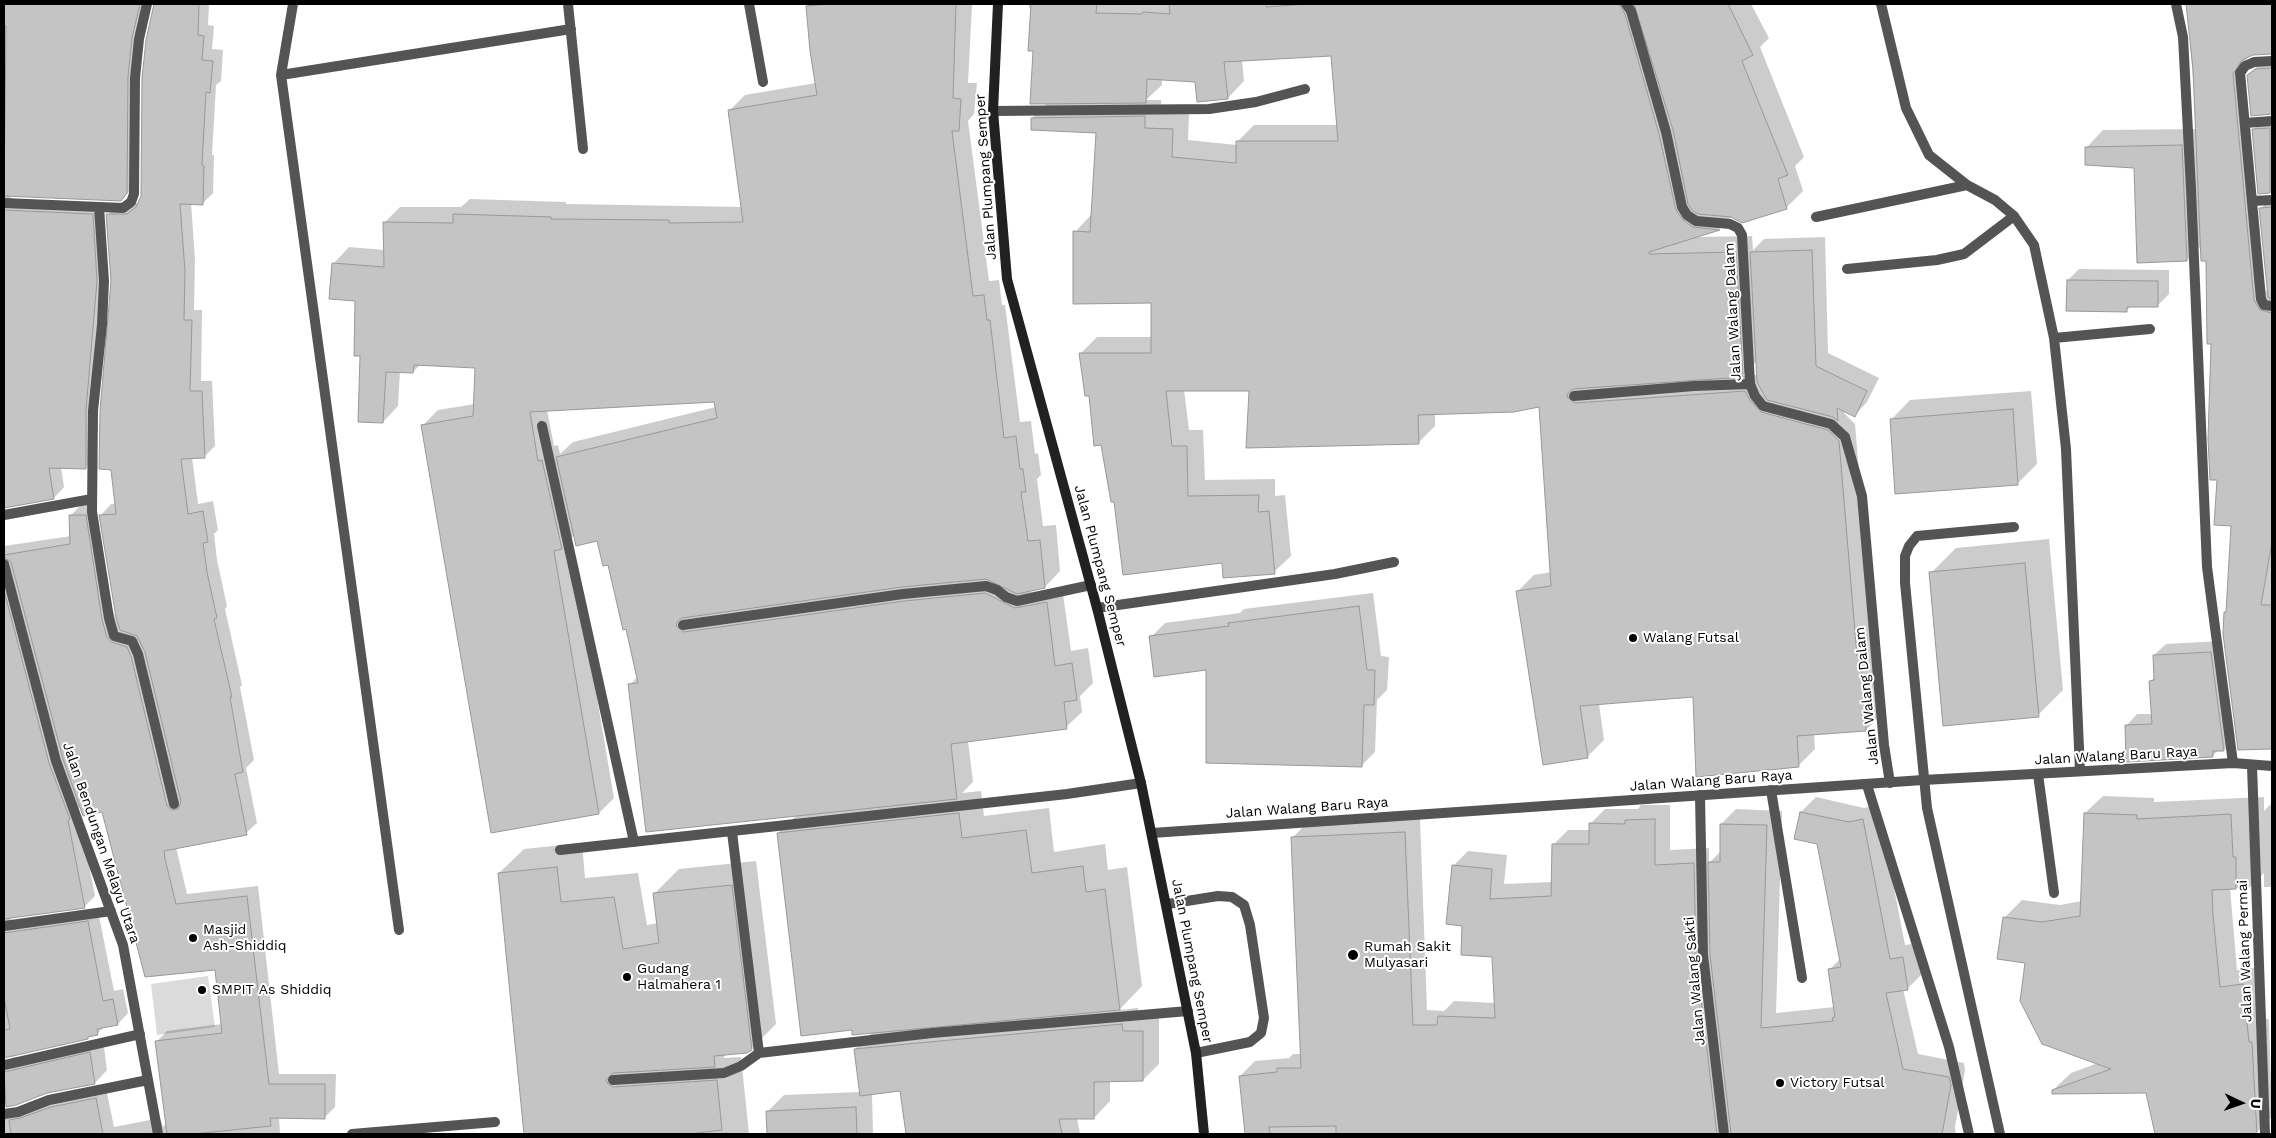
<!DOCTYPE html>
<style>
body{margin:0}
#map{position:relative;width:2276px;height:1138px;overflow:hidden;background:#fff;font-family:"Work Sans",sans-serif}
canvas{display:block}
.frame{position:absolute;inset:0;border:5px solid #000;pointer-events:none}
.north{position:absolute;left:2216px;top:1078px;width:50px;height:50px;-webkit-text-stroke:4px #fff;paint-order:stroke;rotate:93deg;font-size:14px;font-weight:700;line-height:20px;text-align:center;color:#000}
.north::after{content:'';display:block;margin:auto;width:18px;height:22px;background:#000;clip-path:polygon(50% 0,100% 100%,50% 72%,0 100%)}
</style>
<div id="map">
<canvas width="2276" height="1138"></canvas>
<div class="frame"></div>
<div class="north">U</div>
</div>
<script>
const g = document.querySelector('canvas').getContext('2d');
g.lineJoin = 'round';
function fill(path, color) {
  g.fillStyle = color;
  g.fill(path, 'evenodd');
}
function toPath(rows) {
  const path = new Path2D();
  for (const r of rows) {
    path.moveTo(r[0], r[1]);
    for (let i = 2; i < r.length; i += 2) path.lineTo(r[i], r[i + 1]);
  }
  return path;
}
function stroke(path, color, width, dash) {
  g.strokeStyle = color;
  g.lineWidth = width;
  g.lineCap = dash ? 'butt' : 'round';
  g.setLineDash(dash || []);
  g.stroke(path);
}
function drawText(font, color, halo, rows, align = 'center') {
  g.font = font + ' "Work Sans",sans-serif';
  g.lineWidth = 4;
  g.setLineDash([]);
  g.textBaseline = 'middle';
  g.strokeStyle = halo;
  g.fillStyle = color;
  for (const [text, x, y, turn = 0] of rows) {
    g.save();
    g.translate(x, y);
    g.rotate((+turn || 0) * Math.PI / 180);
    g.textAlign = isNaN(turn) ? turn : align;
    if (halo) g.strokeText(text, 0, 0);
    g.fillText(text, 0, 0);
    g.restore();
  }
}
fill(toPath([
 [208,976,215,1027,157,1035,151,984]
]), '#dbdbdb');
fill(toPath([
 [4,4,148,4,138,66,136,186,120,200,7,195,15,200,103,203,96,457,85,468,61,467,64,487,54,498,4,507],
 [154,4,209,4,208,25,214,26,212,49,223,50,221,81,216,85,212,155,214,155,213,193,202,204,191,203,195,260,194,310,202,310,201,381,212,381,215,446,204,457,192,457,198,504,213,501,218,530,214,534,217,560,227,606,225,609,242,685,240,687,254,760,246,768,257,823,246,833,176,847,187,894,258,886,279,1074,336,1074,335,1107,324,1118,279,1117,280,1134,4,1134,4,1112,106,1088,114,1127,160,1118,163,1127,167,1123,156,1042,167,1031,222,1024,216,969,103,810,81,806,78,809,95,896,84,907,8,917,16,923,98,911,114,991,123,989,128,1013,118,1024,105,1026,98,1033,87,1038,4,1057,4,546,71,536,70,516,81,505,96,505,112,608,116,619,117,619,101,515,111,504,116,504,112,281,108,215,118,204,139,203,142,196,147,40],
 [807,4,972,4,968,83,977,83,974,114,968,121,989,281,999,280,1002,305,1005,305,1020,422,1031,421,1035,454,1038,453,1041,475,1037,479,1043,526,1056,525,1060,571,1045,587,1027,590,1031,592,1062,587,1071,651,1088,648,1093,683,1080,696,1082,712,1066,727,968,741,973,782,962,793,981,791,984,816,1049,808,1054,852,1105,844,1108,870,1127,867,1142,986,1119,1010,1138,1008,1139,1015,1159,1015,1159,1064,1143,1080,1110,1080,1110,1101,1094,1118,1077,1118,1080,1134,907,1134,901,1090,872,1093,873,1134,768,1134,768,1111,784,1095,860,1092,855,1049,873,1032,778,833,797,815,630,685,638,676,609,564,598,539,574,535,570,540,614,798,599,813,422,426,438,410,475,404,477,367,421,364,413,372,400,371,398,406,383,422,361,355,357,300,334,263,349,247,385,250,384,223,400,207,461,207,470,199,566,202,566,204,743,207,729,111,745,95,816,83],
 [716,400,716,407,573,442,560,454,558,445,554,446,547,410],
 [1029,4,1751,4,1769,38,1760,47,1804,157,1795,166,1803,191,1786,208,1732,216,1719,229,1695,237,1752,236,1753,250,1764,239,1825,237,1828,353,1879,378,1867,402,1855,415,1846,411,1844,413,1855,424,1873,640,1883,713,1866,730,1814,734,1815,749,1798,766,1694,696,1599,704,1604,740,1587,757,1517,592,1534,575,1552,572,1540,405,1435,413,1435,426,1418,443,1250,390,1184,390,1189,430,1203,430,1205,480,1275,479,1275,496,1285,495,1291,556,1274,572,1223,562,1115,500,1080,354,1097,337,1152,337,1153,301,1075,232,1091,215,1097,132,1032,118,1048,102,1032,8,1029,8],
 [1332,55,1338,125,1254,125,1237,142,1237,145,1188,140,1189,113,1161,112,1161,100,1146,100,1162,85,1162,79,1196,81,1228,98,1244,81,1242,60],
 [1757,361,1758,375,1742,376],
 [2187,4,2272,4,2272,53,2251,54,2244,62,2265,288,2269,296,2261,208,2272,197,2272,748,2239,749,2225,613,2228,610,2232,525,2218,479,2207,259,2202,245,2187,260,2136,167,2087,147,2103,130,2197,129],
 [2272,59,2272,113,2252,114,2248,75,2262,61],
 [2272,118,2272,192,2259,193,2253,130,2264,119],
 [2079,269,2169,270,2169,294,2158,305,2132,305,2126,311,2068,280],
 [2031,391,2037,464,2018,483,1891,420,1910,400],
 [2049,539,2063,690,2038,715,1931,573,1956,548],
 [1373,593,1381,656,1389,657,1387,690,1377,700,1375,752,1361,766,1207,669,1151,637,1165,623,1240,613,1244,609],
 [2222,641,2235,738,2224,750,2219,750,2212,756,2126,726,2137,714,2152,714,2151,681,2155,677,2154,655,2166,644],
 [2103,796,2154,798,2154,802,2264,797,2264,811,2272,803,2272,887,2264,887,2264,873,2249,888,2230,888,2237,970,2260,967,2266,1019,2269,1019,2272,1117,2256,1133,2157,1134,2147,1092,2053,1090,2071,1073,2098,1063,2027,962,2004,918,2022,900,2060,905,2082,901,2085,813],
 [1816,797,1864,808,1878,805,1905,945,1918,943,1922,974,1907,989,1903,989,1918,1054,1964,1063,1965,1070,1955,1127,1956,1134,1246,1134,1240,1076,1255,1061,1289,1058,1293,1054,1301,1054,1293,837,1308,822,1420,818,1427,1010,1444,1011,1454,1001,1496,1003,1493,956,1464,925,1453,866,1468,851,1507,855,1504,884,1553,882,1553,845,1568,830,1590,830,1590,824,1605,809,1638,809,1641,805,1670,805,1670,850,1709,848,1709,863,1721,851,1721,824,1736,809,1782,811,1776,1013,1835,1007,1830,969,1841,958,1818,843,1796,838,1801,812],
 [582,843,585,878,638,873,647,925,658,923,655,893,679,869,756,861,776,1024,751,1049,727,1054,723,1058,741,1057,749,1134,525,1134,499,873,524,849],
 [103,1040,107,1070,95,1083,47,1092,7,1105,4,1089,4,1066,13,1057,19,1059]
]), '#0003');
const building = toPath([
 [4,4,140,4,132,38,128,77,127,193,121,201,4,196,6,26,4,26,4,4],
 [154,4,199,4,198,35,204,36,202,60,213,61,210,93,206,92,202,165,204,166,203,205,180,204,185,271,184,320,192,320,190,391,202,391,205,458,181,459,188,514,203,511,208,542,203,543,207,572,217,618,214,619,232,697,230,697,243,772,235,774,247,835,164,851,165,859,176,904,247,896,269,1084,325,1084,325,1119,270,1118,271,1126,193,1134,167,1134,155,1041,222,1033,215,970,145,977,102,812,83,816,63,759,11,562,4,557,4,555,70,544,69,515,86,515,102,619,107,638,112,642,127,647,131,656,167,806,172,810,178,809,181,802,145,652,137,636,120,630,116,617,99,515,116,514,111,470,99,469,100,411,111,281,106,214,127,214,136,207,141,196,142,78,146,40,154,4],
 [829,4,956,4,953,98,961,99,959,131,952,131,973,296,984,295,987,320,990,320,1004,438,1016,436,1020,469,1023,469,1026,492,1021,492,1028,541,1040,540,1045,588,1017,594,986,579,902,587,682,618,677,622,676,626,684,632,904,601,985,593,1015,608,1047,602,1055,666,1072,663,1077,700,1064,702,1067,729,951,744,957,799,646,832,628,684,638,683,626,629,623,630,608,565,603,566,597,541,576,546,556,457,717,418,714,402,530,412,538,461,542,460,562,549,554,551,599,814,491,833,421,425,473,416,475,368,414,365,413,373,386,372,383,423,358,422,360,356,354,356,355,301,329,299,332,263,384,267,383,222,453,223,453,214,551,217,551,219,669,220,669,223,743,222,728,110,817,95,810,51,806,6,829,4],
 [1031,4,1097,4,1096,13,1142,14,1143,12,1170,14,1169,4,1266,4,1266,7,1307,4,1619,4,1625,14,1659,134,1676,210,1683,220,1693,227,1720,230,1649,252,1649,254,1736,252,1743,377,1573,389,1568,393,1567,397,1575,403,1745,391,1750,400,1761,412,1828,430,1839,441,1857,656,1861,656,1866,731,1797,736,1799,767,1696,777,1693,697,1580,706,1588,758,1543,765,1516,591,1551,586,1539,407,1514,412,1418,415,1419,444,1246,448,1249,391,1166,391,1172,446,1187,446,1188,496,1259,495,1258,512,1269,511,1275,574,1223,578,1222,563,1123,575,1114,502,1111,502,1101,445,1094,446,1089,396,1085,396,1079,353,1151,353,1151,303,1073,304,1073,231,1090,232,1096,133,1031,130,1031,118,1145,116,1145,128,1173,129,1172,157,1236,163,1236,141,1338,141,1331,56,1224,62,1228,99,1197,102,1195,82,1147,79,1146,103,1030,104,1033,51,1028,51,1031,4],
 [1634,4,1728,4,1753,55,1742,61,1788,175,1778,179,1787,209,1742,223,1731,217,1698,214,1692,210,1688,204,1673,130,1634,4],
 [2186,4,2272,4,2272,54,2253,55,2242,60,2233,74,2254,300,2260,310,2272,313,2272,542,2261,605,2272,605,2272,749,2238,750,2223,634,2224,612,2226,612,2231,526,2214,525,2217,480,2210,480,2208,439,2211,344,2207,344,2206,261,2201,261,2193,69,2186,4],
 [2272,68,2272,114,2251,116,2247,75,2256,69,2272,68],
 [2270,128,2270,193,2258,194,2252,129,2270,128],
 [2182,145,2187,261,2137,263,2134,168,2085,165,2085,147,2182,145],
 [2272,207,2272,299,2268,297,2259,208,2272,207],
 [4,210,93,214,97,281,86,410,86,469,49,468,54,499,4,508,4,210],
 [1812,250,1816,366,1867,391,1855,417,1837,408,1838,421,1833,417,1767,400,1757,382,1750,252,1812,250],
 [2067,280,2158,281,2158,307,2127,307,2127,312,2066,311,2067,280],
 [2013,409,2018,485,1895,494,1890,419,2013,409],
 [2025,563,2039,717,1943,726,1929,572,2025,563],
 [4,590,49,763,70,819,68,820,85,908,4,919,4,590],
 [1359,606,1367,670,1375,670,1374,705,1364,705,1362,767,1206,763,1206,670,1154,677,1149,636,1229,626,1228,623,1359,606],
 [2211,652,2224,751,2213,751,2213,757,2126,762,2125,725,2152,724,2149,681,2154,680,2153,655,2211,652],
 [1800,812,1849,822,1863,819,1890,959,1903,957,1908,990,1886,993,1903,1069,1949,1077,1951,1085,1942,1134,1731,1134,1710,955,1708,862,1720,862,1720,824,1767,825,1761,1028,1833,1021,1832,1018,1835,1017,1828,969,1841,967,1817,844,1794,839,1800,812],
 [959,813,962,838,1026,830,1032,873,1083,866,1086,892,1105,889,1120,1010,852,1035,852,1030,801,1036,777,833,959,813],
 [2084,813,2137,815,2137,819,2231,814,2233,857,2236,857,2236,889,2212,890,2213,915,2220,987,2243,984,2249,1042,2252,1042,2257,1134,2155,1134,2146,1093,2052,1094,2052,1090,2111,1069,2042,1044,2020,1001,2025,963,1997,959,2003,917,2042,922,2080,916,2084,813],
 [1655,819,1655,865,1694,863,1696,956,1717,1134,1336,1134,1336,1126,1269,1127,1270,1134,1245,1134,1239,1076,1277,1072,1277,1068,1301,1068,1291,837,1405,832,1413,1025,1437,1025,1438,1016,1495,1018,1492,957,1461,955,1462,926,1446,924,1452,865,1492,869,1490,899,1551,896,1552,844,1589,844,1589,823,1625,824,1625,820,1655,819],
 [557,867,561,902,614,897,623,949,659,943,653,893,732,885,752,1050,747,1053,714,1056,715,1067,613,1073,606,1080,608,1084,613,1087,717,1080,722,1130,689,1134,524,1134,498,873,557,867],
 [88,921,103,1001,113,999,118,1025,97,1029,98,1035,88,1037,88,1039,4,1058,4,1030,10,1029,4,997,4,933,88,921],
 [1122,1024,1123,1031,1143,1031,1143,1081,1094,1082,1094,1119,1059,1119,1062,1134,906,1134,900,1091,860,1096,854,1049,1122,1024],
 [90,1052,95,1084,47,1093,16,1105,6,1107,4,1072,90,1052],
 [96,1098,103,1134,11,1134,9,1120,20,1118,51,1107,96,1098],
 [856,1107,857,1134,767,1134,766,1111,856,1107]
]);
fill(building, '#c4c4c4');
stroke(building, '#989898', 1);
stroke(toPath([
 [293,4,281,75,399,930],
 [568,4,583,149],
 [749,4,763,82],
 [1881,4,1906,108,1929,155,1967,185,1995,200,2014,216,2034,245,2054,338,2066,449,2080,771],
 [281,75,571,29],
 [993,111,1209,109,1256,102,1305,89],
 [1816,217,1967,185],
 [1847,269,1937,260,1964,254,2014,216],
 [2054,338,2150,329],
 [542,426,634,842],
 [1097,608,1335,574,1394,562],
 [2038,774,2054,893],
 [1867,785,1949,1047,1969,1134],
 [1771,790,1802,978],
 [732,832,759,1053],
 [560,850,1067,794,1141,783],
 [1168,904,1218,896,1232,897,1244,905,1250,925,1264,1018,1261,1033,1250,1042,1196,1053],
 [613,1080,724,1073,741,1066,759,1053,932,1033,1188,1011],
 [2000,1134,1927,808,1905,583,1905,556,1909,546,1917,536,2014,527]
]), '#545454', 10);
stroke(toPath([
 [1626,4,1631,11,1666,132,1682,207,1687,215,1696,221,1730,224,1738,228,1742,235,1750,384,1755,396,1763,406,1831,424,1845,437,1862,496,1884,745,1890,783],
 [2176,4,2183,37,2191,189,2207,567,2233,763],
 [2272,61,2254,62,2245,66,2240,73,2261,299,2264,305,2272,306],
 [2245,123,2272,121],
 [2252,201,2272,200],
 [4,203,123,208,131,202,134,194,135,78,139,39,147,4],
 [99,207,104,281,102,325,93,411,92,512,109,618,114,636,132,641,138,654,174,804],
 [1574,396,1694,386,1750,384],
 [4,515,92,499],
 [4,564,56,761,123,945,158,1134],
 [683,625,903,594,986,586,997,590,1006,597,1017,601,1091,585],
 [1700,795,1703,955,1724,1134],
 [4,926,111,911],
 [4,1065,140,1034],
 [4,1114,18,1112,49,1100,148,1080],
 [352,1134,495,1122]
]), '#545454', 10);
stroke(toPath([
 [2252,766,2265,1134],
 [1152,833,1923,780,2233,763,2272,766]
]), '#545454', 10);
stroke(toPath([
 [998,4,993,111,1007,279,1097,608,1141,783,1196,1053,1204,1134]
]), '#212121', 10);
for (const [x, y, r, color] of [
 [1633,638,5,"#000"],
 [193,938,5,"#000"],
 [1353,955,6,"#000"],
 [627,977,5,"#000"],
 [202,990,5,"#000"],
 [1780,1083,5,"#000"]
]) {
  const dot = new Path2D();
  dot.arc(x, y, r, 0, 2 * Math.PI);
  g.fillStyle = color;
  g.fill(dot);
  stroke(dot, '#fff', 2);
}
drawText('14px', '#000', '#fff', [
 ["Jalan Plumpang Semper",986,177,-94],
 ["Jalan Walang Dalam",1733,312,-93],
 ["Jalan Plumpang Semper",1100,566,75],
 ["Jalan Walang Dalam",1867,696,-96],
 ["Jalan Walang Baru Raya",2116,756,-3],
 ["Jalan Walang Baru Raya",1711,781,-4],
 ["Jalan Walang Baru Raya",1307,808,-4],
 ["Jalan Bendungan Melayu Utara",101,843,71],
 ["Jalan Walang Permai",2245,951,-92],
 ["Jalan Plumpang Semper",1192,961,79],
 ["Jalan Walang Sakti",1695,981,-95]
]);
drawText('14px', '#000', '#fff', [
 ["Walang Futsal",1643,638],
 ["Masjid",203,930],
 ["Ash-Shiddiq",203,946],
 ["Rumah Sakit",1364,947],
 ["Mulyasari",1364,963],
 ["Gudang",637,969],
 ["Halmahera 1",637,985],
 ["SMPIT As Shiddiq",212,990],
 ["Victory Futsal",1790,1083]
], 'left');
</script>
